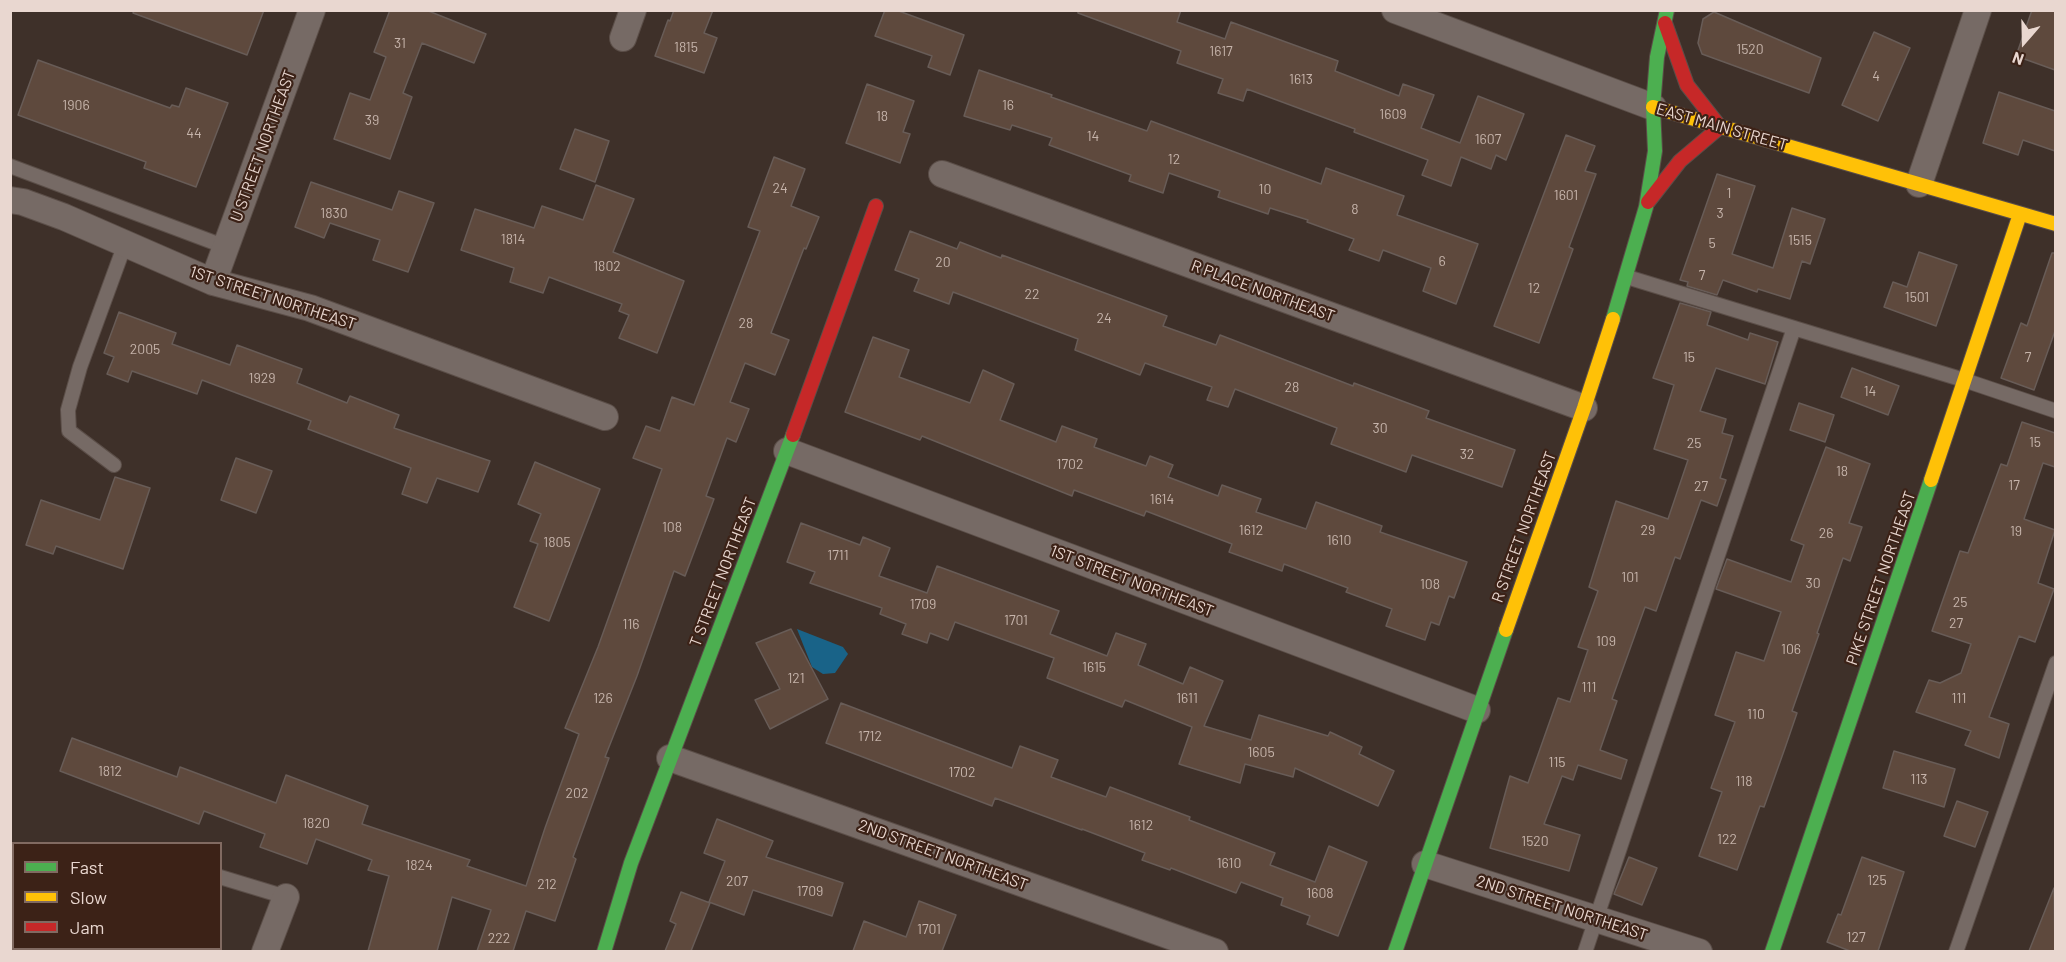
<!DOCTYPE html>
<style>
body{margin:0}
#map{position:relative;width:2066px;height:962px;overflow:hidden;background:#3e3029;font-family:Barlow,sans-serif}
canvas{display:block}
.frame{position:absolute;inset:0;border:12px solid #e9d7d0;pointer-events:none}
.legend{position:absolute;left:12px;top:842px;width:210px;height:108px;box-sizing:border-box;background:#3c2217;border:2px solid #816a61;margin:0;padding:8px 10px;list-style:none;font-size:18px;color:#e9d7d0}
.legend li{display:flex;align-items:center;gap:12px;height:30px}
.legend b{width:30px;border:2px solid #816a61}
.north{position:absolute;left:1994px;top:12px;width:60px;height:60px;-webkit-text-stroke:4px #3c2217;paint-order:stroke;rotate:200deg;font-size:16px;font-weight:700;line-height:24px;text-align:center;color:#e9d7d0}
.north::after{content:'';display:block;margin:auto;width:21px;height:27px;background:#e9d7d0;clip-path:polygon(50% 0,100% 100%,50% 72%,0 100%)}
</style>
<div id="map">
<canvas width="2066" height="962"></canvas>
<div class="frame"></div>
<ul class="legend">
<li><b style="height:8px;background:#4caf50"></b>Fast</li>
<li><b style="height:8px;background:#ffc107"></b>Slow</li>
<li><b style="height:8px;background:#c62828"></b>Jam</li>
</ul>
<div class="north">N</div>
</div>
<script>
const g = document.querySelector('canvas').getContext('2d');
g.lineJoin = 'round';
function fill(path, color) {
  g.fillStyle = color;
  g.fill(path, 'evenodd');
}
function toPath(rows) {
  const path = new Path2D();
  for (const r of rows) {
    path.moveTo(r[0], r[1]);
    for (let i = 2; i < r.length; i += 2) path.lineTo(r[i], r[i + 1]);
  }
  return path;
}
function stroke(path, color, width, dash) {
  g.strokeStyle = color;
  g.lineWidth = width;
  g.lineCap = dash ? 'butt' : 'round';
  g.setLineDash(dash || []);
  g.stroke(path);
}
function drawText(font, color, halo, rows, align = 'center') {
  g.font = font + ' Barlow,sans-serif';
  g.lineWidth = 4.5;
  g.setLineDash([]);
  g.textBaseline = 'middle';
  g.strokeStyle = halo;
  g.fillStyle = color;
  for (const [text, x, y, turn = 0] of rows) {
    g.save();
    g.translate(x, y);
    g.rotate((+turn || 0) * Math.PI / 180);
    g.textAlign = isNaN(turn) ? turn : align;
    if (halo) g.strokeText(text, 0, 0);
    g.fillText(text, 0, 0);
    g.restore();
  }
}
fill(toPath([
 [797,629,843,647,848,654,835,673,823,674,812,667]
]), '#196388');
const building = toPath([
 [134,10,264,10,247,55,133,13,134,10],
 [390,10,426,10,486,34,474,63,422,43,403,93,412,97,390,159,334,139,350,93,370,100,386,57,374,52,390,10],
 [674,10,713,10,704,33,717,38,704,73,655,56,668,20,670,21,674,10],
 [885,10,896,10,964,35,950,75,928,67,932,56,875,36,885,10],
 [1078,10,1181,10,1177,22,1225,39,1231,22,1338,61,1335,71,1399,96,1403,84,1434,95,1421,128,1460,143,1478,96,1524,114,1506,160,1496,155,1491,169,1461,157,1451,186,1422,175,1428,160,1354,132,1355,129,1247,89,1243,101,1218,93,1223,79,1177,63,1181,51,1078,13,1078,10],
 [2032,10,2055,10,2055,70,2016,56,2032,10],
 [1714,12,1821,58,1809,93,1702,54,1698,43,1703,19,1714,12],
 [1874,32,1910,48,1878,121,1842,105,1874,32],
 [38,60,170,108,172,105,179,107,186,88,228,103,196,187,144,168,146,162,18,115,38,60],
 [979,70,1052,95,1051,97,1147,131,1151,121,1321,184,1326,168,1404,196,1397,215,1478,244,1456,304,1423,291,1431,268,1383,250,1379,261,1349,250,1354,239,1307,222,1308,220,1270,208,1268,214,1218,197,1220,191,1169,173,1163,193,1129,181,1131,175,1049,145,1052,138,1012,125,1010,130,964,116,979,70],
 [867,84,914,101,903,132,910,134,900,163,846,143,867,84],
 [1999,92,2055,111,2055,151,2023,140,2018,155,1983,143,1999,92],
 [575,129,609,141,595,182,560,169,575,129],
 [1566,135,1595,146,1585,171,1596,174,1569,247,1573,249,1539,343,1494,326,1566,135],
 [774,157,805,169,791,206,819,217,806,249,804,248,771,333,789,340,775,375,745,363,730,402,749,409,736,442,727,438,706,496,714,499,685,576,674,571,637,676,605,757,609,758,573,857,576,859,555,921,526,911,513,951,477,951,491,910,452,897,437,951,368,951,389,876,368,870,372,860,316,839,307,864,260,847,265,834,204,811,199,824,60,771,72,738,177,777,180,767,276,803,286,775,368,806,362,824,470,860,467,866,526,886,545,828,579,734,565,728,598,647,662,469,633,458,646,426,660,431,672,397,694,405,760,231,748,227,774,157],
 [1717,174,1755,186,1732,254,1773,268,1792,208,1825,219,1810,264,1802,261,1790,299,1758,289,1757,292,1723,280,1717,295,1687,286,1688,282,1680,280,1717,174],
 [311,182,392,210,399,191,434,203,408,272,373,260,380,240,330,223,324,238,295,227,311,182],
 [596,185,634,199,613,252,684,281,657,353,619,338,629,315,619,311,622,304,549,277,543,293,510,282,514,268,461,250,475,209,534,228,542,206,583,220,596,185],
 [910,231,957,249,960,242,1001,258,1002,255,1167,316,1163,326,1216,345,1220,335,1353,386,1354,383,1429,411,1426,418,1515,450,1502,487,1412,455,1406,472,1331,444,1337,428,1235,389,1228,407,1207,400,1212,387,1145,363,1140,375,1075,350,1078,339,953,292,949,304,914,291,919,279,895,270,910,231],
 [1919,252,1957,265,1936,326,1884,307,1893,282,1907,287,1919,252],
 [2052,253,2055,253,2055,331,2034,390,2001,378,2021,323,2027,326,2052,253],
 [1680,303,1711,312,1707,325,1748,340,1750,333,1778,342,1765,384,1716,368,1700,411,1726,419,1722,433,1733,436,1720,478,1726,480,1717,506,1701,500,1680,559,1675,557,1656,611,1645,607,1612,699,1617,701,1600,750,1627,760,1621,779,1578,765,1573,780,1562,776,1544,824,1580,835,1569,871,1490,848,1510,776,1528,783,1558,698,1570,702,1588,650,1578,647,1598,591,1589,587,1616,501,1668,519,1688,460,1654,449,1674,385,1653,378,1680,303],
 [119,312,176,333,172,344,230,365,237,345,302,369,297,383,347,403,350,396,399,415,394,428,490,461,478,492,437,478,427,503,402,494,411,468,308,429,311,421,202,380,197,394,132,371,128,382,107,374,114,357,104,353,119,312],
 [873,337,909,350,899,377,970,403,983,370,1014,384,1000,420,1056,442,1062,426,1097,439,1094,447,1146,466,1150,456,1173,465,1168,477,1218,496,1222,485,1261,499,1256,512,1306,529,1316,502,1382,526,1380,532,1467,562,1454,598,1449,596,1439,625,1431,622,1425,640,1386,626,1392,609,1346,592,1348,588,1284,564,1282,571,1229,552,1232,544,1146,511,1144,516,1074,490,1072,496,922,436,920,440,845,412,873,337],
 [1852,368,1899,386,1888,415,1841,397,1852,368],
 [1799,403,1834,415,1825,442,1790,430,1799,403],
 [2022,422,2055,433,2055,467,2043,463,2024,519,2055,530,2038,583,2054,589,2035,642,2019,636,1989,717,2009,724,1999,758,1965,745,1971,731,1916,712,1929,680,1940,683,1961,673,1971,644,1932,631,1960,551,1968,553,2001,464,2007,466,2022,422],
 [1826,447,1870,464,1849,523,1862,527,1850,561,1843,558,1817,633,1819,634,1792,711,1797,713,1785,748,1764,807,1760,806,1737,870,1699,856,1722,792,1711,788,1735,722,1715,715,1736,652,1764,661,1781,612,1716,589,1727,559,1791,582,1804,545,1791,540,1826,447],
 [236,458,272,471,256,513,221,500,236,458],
 [535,462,600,489,549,621,514,607,538,544,530,541,541,514,518,504,535,462],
 [115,477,150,488,123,569,56,546,53,554,26,545,41,500,100,520,115,477],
 [801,523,860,545,863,537,890,548,879,576,927,593,937,566,1059,611,1050,634,1107,656,1116,633,1146,644,1138,665,1183,684,1190,667,1223,681,1204,726,1251,740,1259,715,1328,736,1330,732,1362,747,1359,754,1394,771,1378,806,1295,768,1293,777,1245,764,1240,783,1179,764,1192,727,1125,700,1122,707,1047,678,1054,658,955,622,948,640,930,633,927,643,902,634,906,624,880,614,882,608,810,583,815,572,787,562,801,523],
 [791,629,828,699,770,729,755,700,780,689,756,643,791,629],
 [841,703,1012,768,1020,746,1058,760,1051,777,1106,797,1110,787,1190,817,1189,820,1275,853,1270,865,1315,882,1329,846,1367,862,1338,936,1307,924,1310,916,1281,905,1283,898,1241,882,1236,893,1171,868,1170,870,1142,860,1145,853,1082,829,1082,830,995,798,992,806,826,743,841,703],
 [1894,751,1955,769,1944,807,1883,788,1894,751],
 [1957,801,1988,812,1975,847,1944,836,1957,801],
 [717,819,773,841,766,857,843,883,832,916,753,890,744,915,709,902,725,861,704,853,717,819],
 [1629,857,1657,868,1642,905,1614,894,1629,857],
 [1862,857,1904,872,1878,951,1850,951,1827,942,1838,914,1841,915,1862,857],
 [2054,888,2055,951,2029,951,2054,888],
 [681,892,710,903,691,951,665,951,676,924,670,921,681,892],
 [919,901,956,915,942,951,853,951,864,921,906,937,919,901]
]);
fill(building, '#5e493d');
stroke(building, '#685c57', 1.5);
const lane = toPath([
 [10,166,226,247],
 [1627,277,1964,380,2056,411],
 [114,465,69,431,68,410,80,367,125,244],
 [220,877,286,897],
 [1585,952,1794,328],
 [1956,952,2056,663]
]);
const street = toPath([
 [1395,10,1653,107],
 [623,38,633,10],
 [942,174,1584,408],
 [1919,184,1978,10],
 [10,200,23,202,64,217,213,282,310,308,605,417],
 [213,282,312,10],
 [787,451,1477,710],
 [670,758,1215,952],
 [1425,864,1699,952],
 [265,952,286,897]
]);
const fast = toPath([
 [1613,319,1646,207,1655,151,1653,107,1657,57,1667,10],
 [604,952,631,863,793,435],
 [1395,952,1506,630],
 [1772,952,1931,480]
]);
const slow = toPath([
 [1653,107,2056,224],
 [1931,480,2020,214],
 [1506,630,1584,408,1613,319]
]);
const jam = toPath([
 [1648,202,1680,161,1720,127,1687,85,1665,23],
 [793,435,876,206]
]);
stroke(lane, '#5b4e48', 16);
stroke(street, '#5b4e48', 28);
stroke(fast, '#5b4e48', 16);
stroke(slow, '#5b4e48', 16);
stroke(jam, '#5b4e48', 16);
stroke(lane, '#766a65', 14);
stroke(street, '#766a65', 26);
stroke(fast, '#4caf50', 14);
stroke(slow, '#ffc107', 14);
stroke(jam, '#c62828', 14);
drawText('14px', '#c6b4ab', null, [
 ["31",400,43],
 ["1815",686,47],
 ["1520",1750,49],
 ["1617",1221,51],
 ["4",1876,76],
 ["1613",1301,79],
 ["1906",76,105],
 ["16",1008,105],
 ["1609",1393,114],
 ["18",882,116],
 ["39",372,120],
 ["44",194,133],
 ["14",1093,136],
 ["1607",1488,139],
 ["12",1174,159],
 ["24",780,188],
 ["10",1265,189],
 ["1",1729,193],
 ["1601",1566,195],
 ["8",1355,209],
 ["1830",334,213],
 ["3",1720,213],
 ["1814",513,239],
 ["1515",1800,240],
 ["5",1712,243],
 ["6",1442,261],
 ["20",943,262],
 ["1802",607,266],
 ["7",1702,275],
 ["12",1534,288],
 ["22",1032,294],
 ["1501",1917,297],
 ["24",1104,318],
 ["28",746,323],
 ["2005",145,349],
 ["15",1689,357],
 ["7",2028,357],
 ["1929",262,378],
 ["28",1292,387],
 ["14",1870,391],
 ["30",1380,428],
 ["15",2035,442],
 ["25",1694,443],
 ["32",1467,454],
 ["1702",1070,464],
 ["18",1842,471],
 ["17",2014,485],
 ["27",1701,486],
 ["1614",1162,499],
 ["108",672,527],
 ["1612",1251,530],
 ["29",1648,530],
 ["19",2016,531],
 ["26",1826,533],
 ["1610",1339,540],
 ["1805",557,542],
 ["1711",838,555],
 ["101",1630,577],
 ["30",1813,583],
 ["108",1430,584],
 ["25",1960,602],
 ["1709",923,604],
 ["1701",1016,620],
 ["27",1956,623],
 ["116",631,624],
 ["109",1606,641],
 ["106",1791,649],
 ["1615",1094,667],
 ["121",796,678],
 ["111",1589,687],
 ["126",603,698],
 ["1611",1187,698],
 ["111",1959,698],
 ["110",1756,714],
 ["1712",870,736],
 ["1605",1261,752],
 ["115",1557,762],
 ["1812",110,771],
 ["1702",962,772],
 ["113",1919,779],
 ["118",1744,781],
 ["202",577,793],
 ["1820",316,823],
 ["1612",1141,825],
 ["122",1727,839],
 ["1520",1535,841],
 ["1610",1229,863],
 ["1824",419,865],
 ["125",1877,880],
 ["207",737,881],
 ["212",547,884],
 ["1709",810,891],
 ["1608",1320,893],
 ["1701",929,929],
 ["127",1856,937],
 ["222",499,938]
]);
drawText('16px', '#e9d7d0', '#3c2217', [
 ["EAST MAIN STREET",1722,127,16],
 ["U STREET NORTHEAST",263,146,-70],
 ["R PLACE NORTHEAST",1263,291,20],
 ["1ST STREET NORTHEAST",273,298,18],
 ["R STREET NORTHEAST",1524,527,-70],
 ["T STREET NORTHEAST",723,572,-69],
 ["PIKE STREET NORTHEAST",1881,578,-71],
 ["1ST STREET NORTHEAST",1132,581,21],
 ["2ND STREET NORTHEAST",943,855,20],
 ["2ND STREET NORTHEAST",1562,908,18]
]);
</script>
